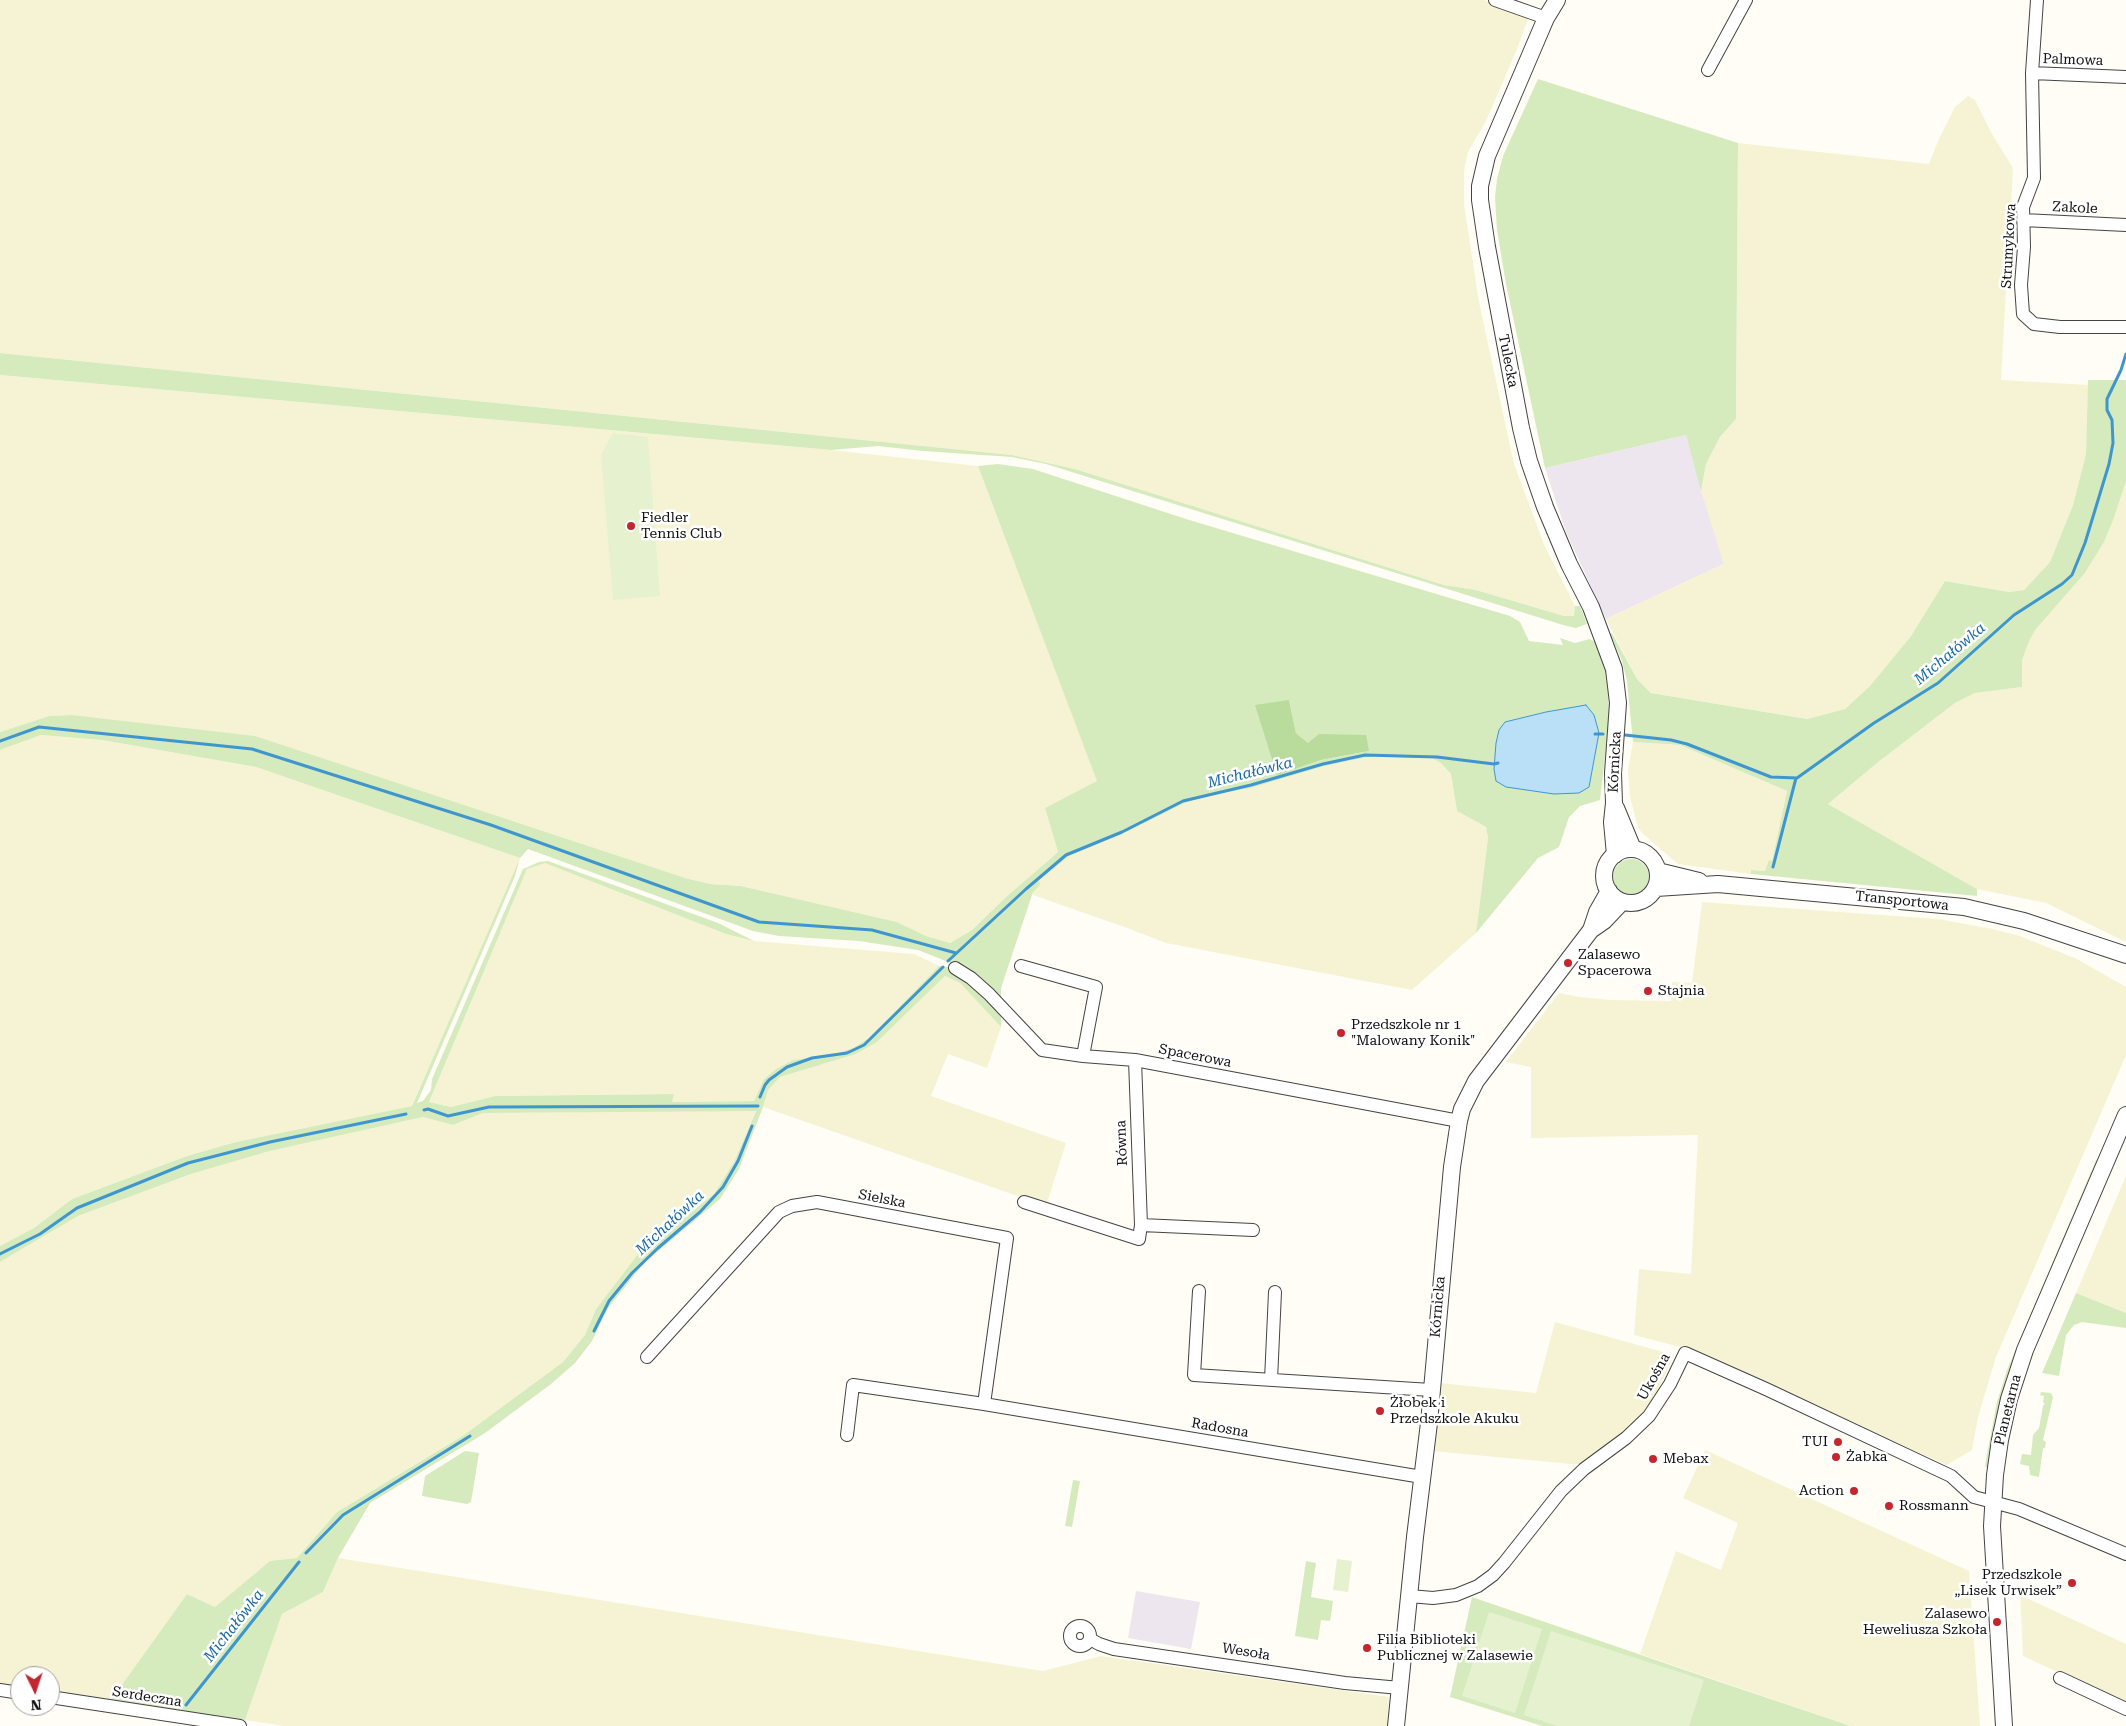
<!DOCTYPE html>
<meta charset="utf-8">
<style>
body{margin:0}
#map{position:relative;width:2126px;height:1726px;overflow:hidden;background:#fffdf5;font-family:"Roboto Serif",serif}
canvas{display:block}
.north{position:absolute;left:10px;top:1666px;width:50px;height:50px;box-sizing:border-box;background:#fff;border:1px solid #a0a0a0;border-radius:50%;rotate:176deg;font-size:14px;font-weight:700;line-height:20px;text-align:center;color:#111}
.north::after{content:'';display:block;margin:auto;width:18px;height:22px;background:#c4262e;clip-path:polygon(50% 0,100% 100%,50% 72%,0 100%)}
</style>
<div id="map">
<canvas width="2126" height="1726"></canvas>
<div class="north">N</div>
</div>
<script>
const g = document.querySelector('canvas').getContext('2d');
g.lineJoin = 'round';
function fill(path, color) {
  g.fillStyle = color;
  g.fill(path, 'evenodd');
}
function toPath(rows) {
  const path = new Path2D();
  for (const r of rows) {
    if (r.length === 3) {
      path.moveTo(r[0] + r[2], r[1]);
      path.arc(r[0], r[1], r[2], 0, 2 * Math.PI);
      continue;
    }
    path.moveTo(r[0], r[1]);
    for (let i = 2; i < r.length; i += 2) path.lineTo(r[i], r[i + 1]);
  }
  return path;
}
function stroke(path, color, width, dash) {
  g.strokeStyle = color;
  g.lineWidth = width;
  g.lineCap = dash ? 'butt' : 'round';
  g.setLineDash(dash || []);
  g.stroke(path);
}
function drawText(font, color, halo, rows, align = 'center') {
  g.font = font + ' "Roboto Serif",serif';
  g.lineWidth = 5;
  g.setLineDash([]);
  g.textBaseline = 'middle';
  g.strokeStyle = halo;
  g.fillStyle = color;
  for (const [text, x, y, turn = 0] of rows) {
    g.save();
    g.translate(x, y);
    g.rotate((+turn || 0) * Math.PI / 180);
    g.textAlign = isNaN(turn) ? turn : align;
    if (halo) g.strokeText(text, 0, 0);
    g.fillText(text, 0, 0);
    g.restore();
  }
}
fill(toPath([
 [1686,435,1724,564,1606,619,1566,532,1545,468],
 [1136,1591,1200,1602,1191,1649,1128,1638]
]), '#eee6ef');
fill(toPath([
 [0,0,1484,0,1505,10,1529,16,1517,49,1486,121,1468,152,1464,171,1464,204,1479,302,1514,464,1545,547,1575,606,1574,616,1564,616,1476,590,1444,585,1075,469,1012,455,0,353],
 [1968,96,1975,100,1992,134,2013,168,2001,380,2088,385,2086,454,2073,505,2050,562,2024,590,2009,592,1945,581,1911,636,1870,686,1845,709,1807,719,1651,693,1637,679,1606,619,1724,564,1701,491,1706,464,1720,437,1736,419,1738,143,1929,164,1938,141,1955,107],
 [0,375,831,450,978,466,1098,781,1045,808,1058,852,1006,897,972,930,950,943,926,936,897,922,741,886,710,884,685,878,71,715,49,716,0,732],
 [2126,481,2126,942,2046,903,1977,889,1828,804,1877,763,1955,703,1975,693,2022,687,2022,660,2030,639,2036,629,2085,573,2104,542,2114,518],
 [41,735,102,740,256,767,520,858,412,1106,236,1142,187,1156,72,1199,34,1228,0,1246,0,750],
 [1633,742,1680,745,1787,791,1772,861,1765,871,1751,870,1751,874,1678,864,1641,832,1637,824,1630,797,1628,770],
 [1367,757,1432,758,1441,763,1451,774,1457,811,1486,827,1488,838,1476,933,1412,990,1166,943,1127,928,1033,895,1032,892,1040,885,1038,880,1068,856,1122,834,1185,803,1215,794,1251,788,1321,767],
 [545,862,726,934,754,941,914,954,939,966,869,1038,853,1048,834,1054,793,1060,776,1069,764,1079,754,1101,671,1102,673,1094,495,1096,451,1107,429,1102,527,869],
 [1702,902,1938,919,1993,929,2020,936,2077,959,2126,987,2126,1055,1996,1357,1978,1417,1972,1450,1947,1465,1680,1347,1634,1335,1639,1269,1691,1274,1698,1135,1531,1138,1531,1067,1506,1062,1559,993,1580,997,1610,1000,1671,1001,1672,982,1692,983],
 [945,976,960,983,1001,1027,987,1068,948,1054,931,1096,1066,1143,1046,1206,763,1107,768,1089,780,1077,856,1054,877,1042],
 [756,1110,734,1162,714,1194,638,1254,596,1309,585,1335,563,1362,464,1435,337,1512,297,1558,269,1562,215,1607,187,1594,111,1700,50,1691,50,1676,20,1676,20,1687,0,1684,0,1262,78,1216,191,1174,270,1151,423,1117,453,1125,483,1113],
 [2126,1176,2126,1313,2076,1293],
 [1555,1322,1674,1355,1655,1397,1640,1418,1626,1431,1582,1465,1432,1451,1440,1383,1536,1393],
 [1705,1450,1969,1571,1980,1726,1851,1726,1640,1654,1676,1551,1721,1570,1738,1523,1683,1498],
 [338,1558,1043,1671,1101,1656,1389,1697,1387,1726,285,1726,245,1720,282,1614,323,1592],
 [2020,1595,2126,1644,2126,1704,2023,1656]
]), '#f6f3d4');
fill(toPath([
 [1538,79,1738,143,1736,419,1720,437,1706,464,1701,491,1686,435,1545,468,1506,284,1497,230,1495,197,1497,179,1503,156],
 [0,353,1012,455,1075,469,1444,585,1476,590,1564,616,1574,616,1575,606,1580,606,1587,624,1576,628,1563,625,1046,464,1012,457,923,451,878,446,831,450,0,375],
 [2088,380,2126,380,2126,481,2114,518,2104,542,2085,573,2036,629,2030,639,2022,660,2022,687,1975,693,1955,703,1877,763,1828,804,1977,889,1977,896,1751,874,1751,870,1765,871,1769,860,1772,861,1787,791,1680,745,1633,742,1627,681,1622,661,1610,634,1612,633,1637,679,1651,693,1807,719,1845,709,1870,686,1911,636,1945,581,2009,592,2024,590,2050,562,2073,505,2086,454],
 [998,464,1033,469,1186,519,1510,616,1520,622,1529,641,1563,645,1560,638,1575,643,1590,639,1595,642,1608,676,1609,721,1600,800,1580,806,1569,817,1559,847,1538,858,1476,933,1488,838,1486,827,1457,811,1451,774,1441,763,1432,758,1367,757,1321,767,1251,788,1215,794,1185,803,1122,834,1069,856,1039,880,1040,885,1033,892,1001,988,1001,1003,956,965,918,950,859,941,779,936,753,931,528,849,520,858,515,876,417,1103,423,1101,431,1090,432,1079,523,869,539,862,548,861,718,923,754,941,726,934,545,863,527,869,429,1102,451,1107,495,1096,674,1094,672,1102,754,1101,764,1079,776,1069,793,1060,834,1054,853,1048,869,1038,939,966,948,967,971,982,1001,1008,1001,1027,960,983,945,976,877,1042,856,1054,780,1077,768,1090,763,1107,739,1169,720,1199,645,1262,608,1308,592,1341,575,1363,551,1384,485,1433,370,1503,338,1558,323,1592,282,1614,245,1720,111,1700,187,1594,215,1607,270,1561,297,1558,337,1512,464,1435,563,1362,585,1335,596,1309,638,1254,714,1194,734,1162,756,1111,483,1113,453,1125,423,1117,270,1151,191,1174,78,1216,0,1262,0,1246,34,1228,72,1199,187,1156,236,1142,412,1106,520,858,256,767,102,740,41,735,0,750,0,732,49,716,71,715,255,736,685,878,710,884,741,886,897,922,926,936,950,943,972,930,1006,897,1058,852,1045,808,1097,781,978,466],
 [1289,700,1296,733,1308,743,1369,751,1321,760,1277,774],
 [1546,712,1594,715,1599,733,1589,787,1494,769,1496,743,1505,722],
 [1631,877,18],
 [2100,1157,1989,1471,1985,1466,1987,1454,1997,1402,2007,1370,2096,1160],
 [2076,1293,2126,1313,2126,1328,2082,1322,2074,1325,2066,1335,2059,1376,2042,1373],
 [2041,1392,2051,1393,2053,1397,2043,1440,2046,1442,2045,1448,2043,1448,2039,1477,2030,1475,2029,1466,2020,1464,2022,1454,2031,1455,2033,1435,2039,1428,2043,1406,2045,1403,2043,1403,2044,1396,2040,1395],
 [465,1451,479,1453,471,1502,467,1504,422,1496,425,1476],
 [1073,1480,1080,1481,1072,1527,1065,1526],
 [1306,1561,1316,1563,1311,1597,1333,1601,1330,1621,1321,1620,1318,1640,1295,1636],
 [1472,1597,1720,1682,1851,1726,1542,1726,1450,1697]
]), '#d5ebbd');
fill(toPath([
 [1289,700,1296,733,1308,743,1319,734,1366,735,1369,751,1321,760,1277,775,1255,705]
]), '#b9dc9c');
fill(toPath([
 [613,433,648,437,660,596,613,600,601,455],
 [1337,1559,1352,1561,1348,1592,1333,1590],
 [1489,1612,1542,1629,1515,1713,1462,1696],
 [1551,1631,1704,1680,1689,1726,1557,1726,1524,1715]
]), '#e6f2cf');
const water = toPath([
 [1586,705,1594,715,1599,733,1589,787,1579,793,1554,794,1506,787,1496,781,1494,769,1496,743,1499,730,1505,722,1546,712,1586,705]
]);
fill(water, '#b9e0f7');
stroke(water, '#3f96cf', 1);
stroke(toPath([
 [1595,734,1603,734],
 [1625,735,1671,740,1687,744,1771,777,1797,778,1874,723,1938,683,2014,615,2062,584,2072,575,2085,543,2109,464,2113,443,2112,420,2107,410,2107,399,2121,370,2126,354],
 [0,741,39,727,252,749,491,825,759,922,872,930,956,953],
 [1773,867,1796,778],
 [948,961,1026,889,1066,855,1122,832,1183,801,1251,785,1323,764,1365,755,1437,757,1494,764,1498,763],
 [760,1097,765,1085,769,1080,787,1067,812,1058,847,1053,864,1045,943,967],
 [424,1110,428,1109,448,1116,489,1107,758,1106],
 [0,1254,40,1234,77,1208,188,1163,270,1142,406,1114],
 [594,1331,609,1301,632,1273,658,1248,700,1212,723,1187,738,1161,752,1126],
 [306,1553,343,1515,470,1436],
 [186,1705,299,1562]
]), '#3f96cf', 3);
const minor = toPath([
 [1495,0,1546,18],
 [2037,0,2032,73,2034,178,2023,207,2024,247,2021,285,2023,314,2034,324,2060,327,2126,327],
 [1708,70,1746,0],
 [2032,73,2126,77],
 [2023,220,2126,225],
 [1021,966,1096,987,1083,1056],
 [955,968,971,978,989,994,1042,1050,1083,1056,1135,1060,1459,1121],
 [1024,1202,1139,1239,1141,1225,1135,1060],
 [1141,1225,1253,1230],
 [1199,1291,1194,1375,1431,1390],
 [647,1357,779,1212,792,1206,817,1202,1007,1238,984,1404],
 [1271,1380,1275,1292],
 [847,1435,853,1385,984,1404,1422,1477],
 [1409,1596,1433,1598,1456,1595,1478,1586,1493,1575,1504,1563,1561,1491,1584,1469,1626,1438,1649,1416,1670,1384,1685,1353,1766,1389,1951,1476,1974,1497,2019,1509,2126,1554],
 [1080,1636,10],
 [1090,1639,1099,1644,1114,1649,1345,1683,1400,1688],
 [2060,1678,2126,1709],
 [0,1690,20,1693],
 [50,1697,240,1726]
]);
const tertiary = toPath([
 [1557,0,1546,18,1487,156,1480,186,1480,200,1487,247,1521,428,1529,461,1545,507,1569,564,1591,607,1614,669,1618,703,1613,773,1614,803,1612,822,1615,855],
 [1616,808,1633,849],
 [1631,876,27],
 [1658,871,1699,881],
 [1656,888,1718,884,1964,907,2024,921,2126,955],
 [1591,930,1597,912,1609,891],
 [1396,1726,1415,1537,1429,1423,1452,1167,1459,1121,1462,1109,1476,1081,1591,930,1604,921,1622,902],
 [2004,1726,1992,1526,1995,1475,2000,1440,2009,1399,2025,1350,2126,1115]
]);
stroke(minor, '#444', 14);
stroke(tertiary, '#444', 18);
stroke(minor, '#fff', 12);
stroke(tertiary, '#fff', 16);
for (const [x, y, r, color] of [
 [631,526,5,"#c4262e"],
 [1568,963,5,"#c4262e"],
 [1648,991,5,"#c4262e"],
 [1341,1033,5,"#c4262e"],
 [1380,1411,5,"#c4262e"],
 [1838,1442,5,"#c4262e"],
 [1836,1457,5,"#c4262e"],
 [1653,1459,5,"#c4262e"],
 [1854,1491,5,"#c4262e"],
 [1889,1506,5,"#c4262e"],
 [2072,1583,5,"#c4262e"],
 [1997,1622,5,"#c4262e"],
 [1367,1648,5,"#c4262e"]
]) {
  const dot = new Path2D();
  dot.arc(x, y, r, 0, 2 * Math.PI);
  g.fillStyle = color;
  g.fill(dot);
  stroke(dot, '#fff', 2);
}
drawText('14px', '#111', '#fff', [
 ["Palmowa",2073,60,2],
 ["Zakole",2075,208,3],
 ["Strumykowa",2009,246,-87],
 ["Tulecka",1508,361,79],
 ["Kórnicka",1615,762,-87],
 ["Transportowa",1902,901,6],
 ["Spacerowa",1195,1056,11],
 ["Równa",1122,1143,-92],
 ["Sielska",882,1199,11],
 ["Kórnicka",1438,1307,-85],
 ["Ukośna",1654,1377,-61],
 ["Planetarna",2008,1410,-76],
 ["Radosna",1220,1428,10],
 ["Wesoła",1246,1652,9],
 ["Serdeczna",147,1697,9]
]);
drawText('14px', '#111', '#fff', [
 ["Fiedler",641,518],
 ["Tennis Club",641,534],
 ["Zalasewo",1578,955],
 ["Spacerowa",1578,971],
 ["Stajnia",1658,991],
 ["Przedszkole nr 1",1351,1025],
 ["\"Malowany Konik\"",1351,1041],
 ["Żłobek i",1390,1403],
 ["Przedszkole Akuku",1390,1419],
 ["TUI",1828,1442,"right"],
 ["Żabka",1846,1457],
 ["Mebax",1663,1459],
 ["Action",1844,1491,"right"],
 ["Rossmann",1899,1506],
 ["Przedszkole",2062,1575,"right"],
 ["„Lisek Urwisek”",2062,1591,"right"],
 ["Zalasewo",1987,1614,"right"],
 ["Heweliusza Szkoła",1987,1630,"right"],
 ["Filia Biblioteki",1377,1640],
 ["Publicznej w Zalasewie",1377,1656]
], 'left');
drawText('italic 15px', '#1768a6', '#fff', [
 ["Michałówka",1950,654,-40],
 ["Michałówka",1250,773,-14],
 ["Michałówka",670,1223,-43],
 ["Michałówka",234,1626,-52]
]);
</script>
